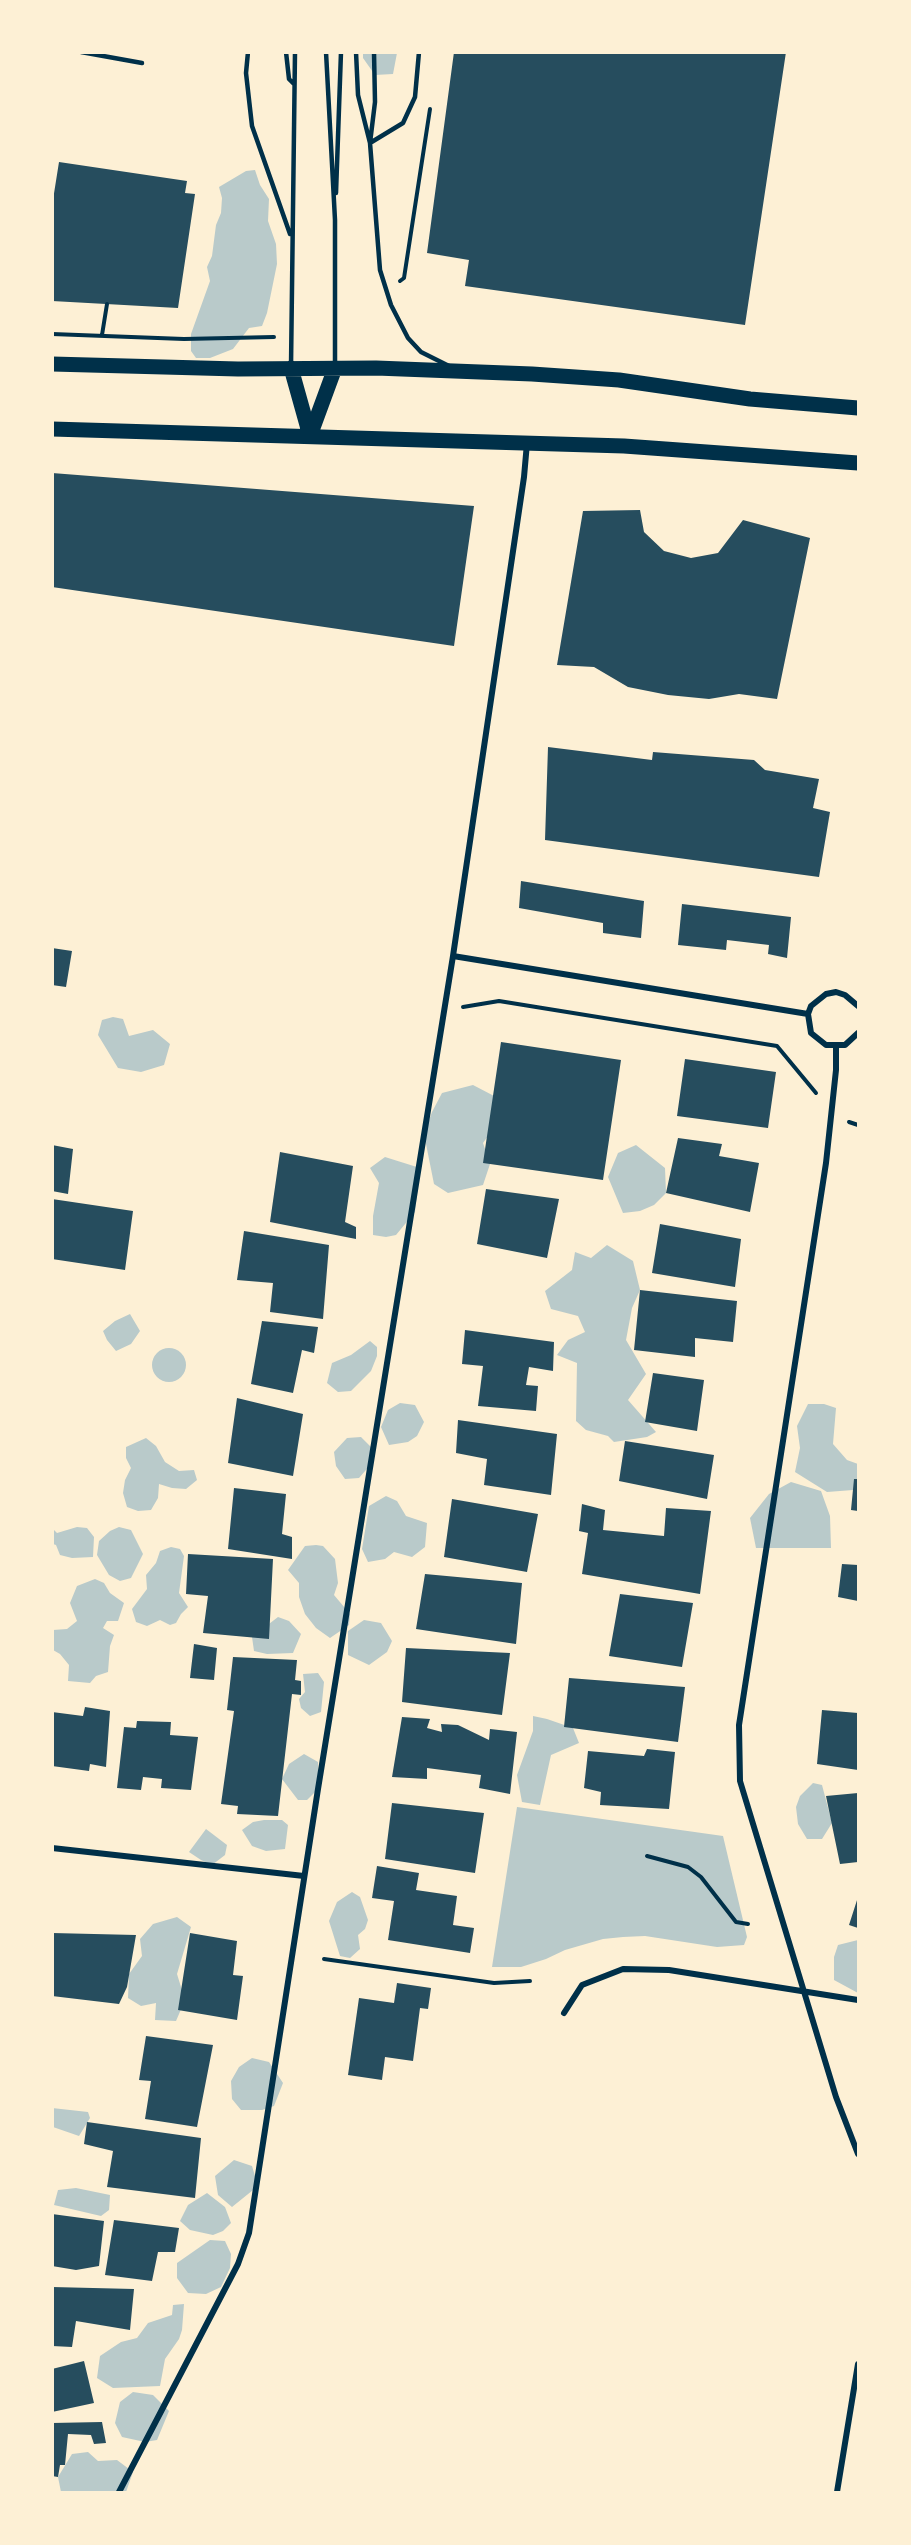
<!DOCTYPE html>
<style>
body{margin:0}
#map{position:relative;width:911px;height:2545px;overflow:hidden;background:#fdf0d5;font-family:Manrope,sans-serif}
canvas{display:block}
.frame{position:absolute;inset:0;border:54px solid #fdf0d5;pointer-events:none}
</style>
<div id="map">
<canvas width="911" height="2545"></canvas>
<div class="frame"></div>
</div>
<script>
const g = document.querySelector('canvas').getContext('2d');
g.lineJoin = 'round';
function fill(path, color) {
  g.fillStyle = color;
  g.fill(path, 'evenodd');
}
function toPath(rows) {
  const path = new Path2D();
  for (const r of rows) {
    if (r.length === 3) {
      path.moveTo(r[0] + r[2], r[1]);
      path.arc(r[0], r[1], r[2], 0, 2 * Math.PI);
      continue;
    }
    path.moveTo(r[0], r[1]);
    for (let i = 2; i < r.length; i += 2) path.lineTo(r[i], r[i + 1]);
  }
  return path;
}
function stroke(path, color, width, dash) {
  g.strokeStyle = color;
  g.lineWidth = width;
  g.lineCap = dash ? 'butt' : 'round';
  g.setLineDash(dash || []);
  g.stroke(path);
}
fill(toPath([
 [363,53,397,53,393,74,375,75,363,58],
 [255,170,260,185,269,199,268,221,276,244,277,264,267,313,262,326,249,328,233,349,210,358,196,358,191,351,191,334,210,281,207,267,212,256,216,225,221,213,222,198,219,187,246,171],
 [113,1017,123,1019,129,1036,153,1030,170,1044,164,1065,141,1072,118,1068,98,1035,102,1020],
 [473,1085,496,1097,496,1125,483,1143,490,1164,483,1185,448,1193,434,1184,424,1134,432,1112,442,1093],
 [636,1145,665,1168,666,1193,654,1205,640,1211,623,1213,608,1177,618,1153],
 [385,1157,420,1168,415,1212,396,1235,386,1237,373,1235,373,1216,379,1183,370,1168],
 [607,1245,633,1261,640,1290,632,1308,626,1340,646,1374,628,1400,656,1432,647,1437,614,1442,608,1436,586,1430,576,1421,577,1363,557,1355,568,1340,585,1332,578,1316,551,1309,545,1291,572,1270,575,1252,591,1258],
 [130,1314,140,1331,131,1344,116,1351,107,1340,103,1331,115,1321],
 [370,1341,377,1347,377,1356,371,1371,351,1391,338,1392,327,1383,332,1363,351,1355],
 [169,1365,17],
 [400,1403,415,1405,424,1422,417,1436,408,1442,389,1445,381,1427,388,1410],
 [808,1404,824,1404,836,1408,833,1444,847,1460,858,1464,858,1480,853,1490,827,1492,795,1472,800,1448,797,1426],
 [361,1437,375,1451,372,1463,359,1478,345,1479,336,1466,334,1452,347,1438],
 [146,1438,156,1446,165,1462,179,1471,194,1470,197,1480,186,1489,172,1488,159,1484,158,1498,151,1510,138,1511,127,1507,123,1493,125,1480,131,1468,126,1458,126,1447],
 [791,1482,821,1491,830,1516,831,1548,756,1548,750,1518,769,1494],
 [386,1496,397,1501,406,1516,427,1523,425,1547,412,1557,394,1552,385,1559,368,1562,362,1549,369,1506],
 [77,1527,87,1528,94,1537,93,1557,72,1558,60,1555,56,1545,53,1544,53,1529,57,1533],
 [119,1527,131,1530,143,1554,131,1578,120,1581,109,1575,97,1555,99,1541,110,1531],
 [316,1545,323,1546,335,1559,338,1583,334,1595,350,1614,349,1625,330,1638,316,1628,305,1614,299,1597,299,1583,288,1570,305,1546],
 [171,1547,180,1549,184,1556,179,1593,188,1607,181,1614,176,1623,170,1625,160,1620,147,1626,136,1622,132,1609,147,1589,146,1575,156,1563,160,1551],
 [95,1579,104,1583,110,1593,124,1603,118,1621,107,1621,103,1628,114,1635,110,1646,108,1672,96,1676,90,1683,68,1681,69,1665,60,1654,53,1650,53,1630,67,1629,77,1621,70,1603,77,1586],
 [278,1617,289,1621,301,1634,293,1653,267,1654,254,1651,252,1637],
 [364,1620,381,1623,392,1641,387,1652,369,1665,348,1655,348,1631],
 [318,1673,324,1682,321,1712,310,1716,301,1708,299,1699,305,1692,303,1674],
 [533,1716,547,1719,573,1728,579,1743,551,1755,540,1805,522,1802,517,1775,533,1731],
 [304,1754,318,1762,318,1789,307,1800,298,1800,282,1779,289,1764],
 [813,1783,822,1785,832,1823,822,1839,807,1839,798,1824,796,1807,800,1796],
 [517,1807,723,1836,747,1937,744,1945,717,1947,645,1936,623,1937,603,1939,565,1950,546,1959,521,1967,492,1967],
 [264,1820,282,1820,288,1825,285,1849,266,1851,252,1846,242,1830,253,1822],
 [206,1829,227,1845,225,1855,212,1865,201,1860,189,1852],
 [352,1892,360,1897,368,1920,365,1929,358,1935,360,1949,350,1958,340,1956,329,1921,337,1902],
 [177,1917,191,1927,177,1974,185,2000,176,2021,155,2020,156,2003,141,2006,128,1998,129,1974,142,1956,140,1939,153,1924],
 [858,1940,858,1993,834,1980,834,1957,838,1945],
 [252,2058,269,2062,283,2083,274,2106,262,2110,241,2110,232,2099,231,2081,239,2067],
 [52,2108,88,2112,90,2118,79,2136,53,2127],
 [234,2160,252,2166,258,2186,232,2207,218,2195,215,2176],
 [76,2188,110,2195,109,2210,101,2216,54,2205,58,2190],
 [207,2193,225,2207,231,2223,223,2231,213,2235,190,2230,180,2221,188,2205],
 [210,2240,225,2241,231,2254,230,2268,221,2287,206,2294,188,2293,177,2278,177,2263],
 [184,2304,182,2330,179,2339,165,2359,160,2386,113,2388,97,2378,100,2356,121,2342,137,2338,148,2323,172,2315,173,2305],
 [133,2392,153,2395,169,2411,157,2440,145,2442,122,2437,115,2423,120,2402],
 [88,2452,98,2461,117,2460,133,2472,126,2492,61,2492,58,2477,72,2454]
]), '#b9caca');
fill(toPath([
 [454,52,786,52,745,325,465,286,469,260,427,253],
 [59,162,187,181,185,193,195,194,178,308,52,301,52,206],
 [52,473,474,506,454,646,52,587],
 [640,510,644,532,664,551,691,558,718,553,743,520,810,538,777,699,739,694,709,699,668,695,628,687,594,667,557,665,583,511],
 [548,747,652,760,653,752,754,760,765,770,819,779,813,808,830,812,819,877,545,840],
 [521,881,644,901,641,938,603,933,603,923,519,908],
 [682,904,791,917,787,958,768,954,769,945,727,940,726,950,678,945],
 [52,948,72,951,66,987,52,985],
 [501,1042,621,1060,603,1180,483,1163],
 [685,1059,776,1072,768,1128,677,1116],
 [678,1138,722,1144,719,1156,759,1163,750,1212,666,1193],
 [52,1145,73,1149,68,1194,52,1191],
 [280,1152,353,1166,345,1222,356,1227,356,1239,270,1222],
 [486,1189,559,1199,547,1258,477,1244],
 [52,1199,133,1211,125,1270,52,1259],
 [660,1224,741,1239,735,1287,652,1273],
 [244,1231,329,1245,323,1319,270,1312,273,1283,237,1280],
 [640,1290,737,1301,733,1342,695,1338,695,1357,634,1350],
 [262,1321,318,1327,314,1353,302,1350,293,1393,251,1384],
 [465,1330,554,1342,553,1371,529,1367,526,1385,538,1386,536,1411,478,1406,483,1366,462,1364],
 [653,1373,704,1380,697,1431,645,1422],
 [237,1398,303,1414,293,1476,228,1463],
 [458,1420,557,1434,551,1495,484,1485,487,1459,456,1453],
 [625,1441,714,1455,707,1499,619,1481],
 [854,1479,858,1479,858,1511,851,1510],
 [234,1488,286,1494,282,1534,292,1537,292,1559,228,1549],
 [452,1499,538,1514,527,1572,444,1557],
 [582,1504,605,1510,603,1530,664,1536,666,1508,711,1511,700,1594,582,1574,588,1533,579,1531],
 [188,1554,273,1559,269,1639,203,1633,208,1596,186,1594],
 [842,1564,858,1565,858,1601,838,1597],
 [425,1574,522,1583,516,1644,416,1629],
 [620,1594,693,1603,682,1667,609,1656],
 [194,1644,217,1648,214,1680,190,1678],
 [406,1648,510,1653,502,1715,402,1702],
 [233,1657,297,1660,295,1680,301,1681,301,1695,292,1694,278,1816,237,1814,238,1806,221,1804,234,1711,227,1710],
 [569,1678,685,1687,678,1742,564,1727],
 [85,1707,110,1711,106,1767,90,1764,89,1771,52,1766,52,1712,83,1716],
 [822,1710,858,1713,858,1770,817,1764],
 [402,1717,430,1719,427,1728,442,1732,441,1724,458,1725,489,1740,490,1729,517,1732,510,1794,479,1788,481,1775,427,1768,427,1779,392,1777],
 [137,1721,171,1722,170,1735,198,1737,191,1790,161,1788,162,1779,143,1777,141,1790,117,1788,124,1727,136,1728],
 [647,1749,675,1752,669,1809,600,1805,601,1792,584,1788,588,1751,644,1756],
 [858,1793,858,1862,840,1864,826,1796],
 [392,1803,484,1813,475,1873,385,1859],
 [377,1866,419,1873,416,1890,457,1896,453,1925,474,1928,470,1953,388,1940,394,1901,372,1898],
 [858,1897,858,1928,849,1925],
 [52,1933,136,1935,127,1987,119,2004,52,1996],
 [190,1933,237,1941,233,1975,243,1976,237,2020,178,2010],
 [397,1983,431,1988,428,2009,420,2008,413,2061,385,2057,382,2080,348,2075,359,1998,394,2003],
 [146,2036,213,2045,197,2127,145,2119,151,2081,139,2080],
 [87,2122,201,2138,195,2198,107,2187,113,2151,84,2144],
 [52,2214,104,2221,99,2266,76,2270,52,2266],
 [114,2220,179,2228,175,2252,158,2252,152,2281,105,2275],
 [52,2287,134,2289,130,2330,76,2321,72,2347,52,2346],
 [84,2361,94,2403,52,2412,52,2369],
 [102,2422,106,2443,94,2444,91,2435,68,2434,65,2465,60,2465,58,2477,52,2476,52,2423]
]), '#264d5e');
stroke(toPath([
 [400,281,404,278,430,109],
 [52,334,184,339,274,337],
 [102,335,107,304],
 [463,1007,499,1001,777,1046,816,1093],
 [849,1122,858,1125],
 [647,1856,688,1867,701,1877,736,1922,748,1924],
 [324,1959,494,1983,530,1981]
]), '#003049', 4);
stroke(toPath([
 [81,52,142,63],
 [248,52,246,73,252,126,290,234],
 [286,52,289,79,294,84],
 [326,52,335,220,335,365],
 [356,52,358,95,370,143,403,123,415,97,419,52],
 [374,52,375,102,370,143,380,270,391,305,408,338,421,352,449,366],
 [336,193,341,52],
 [291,366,295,52]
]), '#003049', 4.5);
stroke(toPath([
 [453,956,808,1014],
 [858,1006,845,995,836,992,826,994,811,1006,808,1014,811,1033,826,1045,845,1045,858,1033],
 [836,1047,836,1070,826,1163,739,1725,740,1781,836,2097,858,2154],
 [52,1848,304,1876],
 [564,2013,582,1985,623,1969,669,1970,858,2000],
 [119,2492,238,2264,249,2233,318,1789,453,956,524,477,527,443],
 [837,2492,858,2364]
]), '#003049', 6);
stroke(toPath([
 [52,364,238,369,376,368,532,374,619,380,750,399,858,408],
 [291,368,310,436],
 [52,429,624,446,858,463],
 [310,436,335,368]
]), '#003049', 15);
</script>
